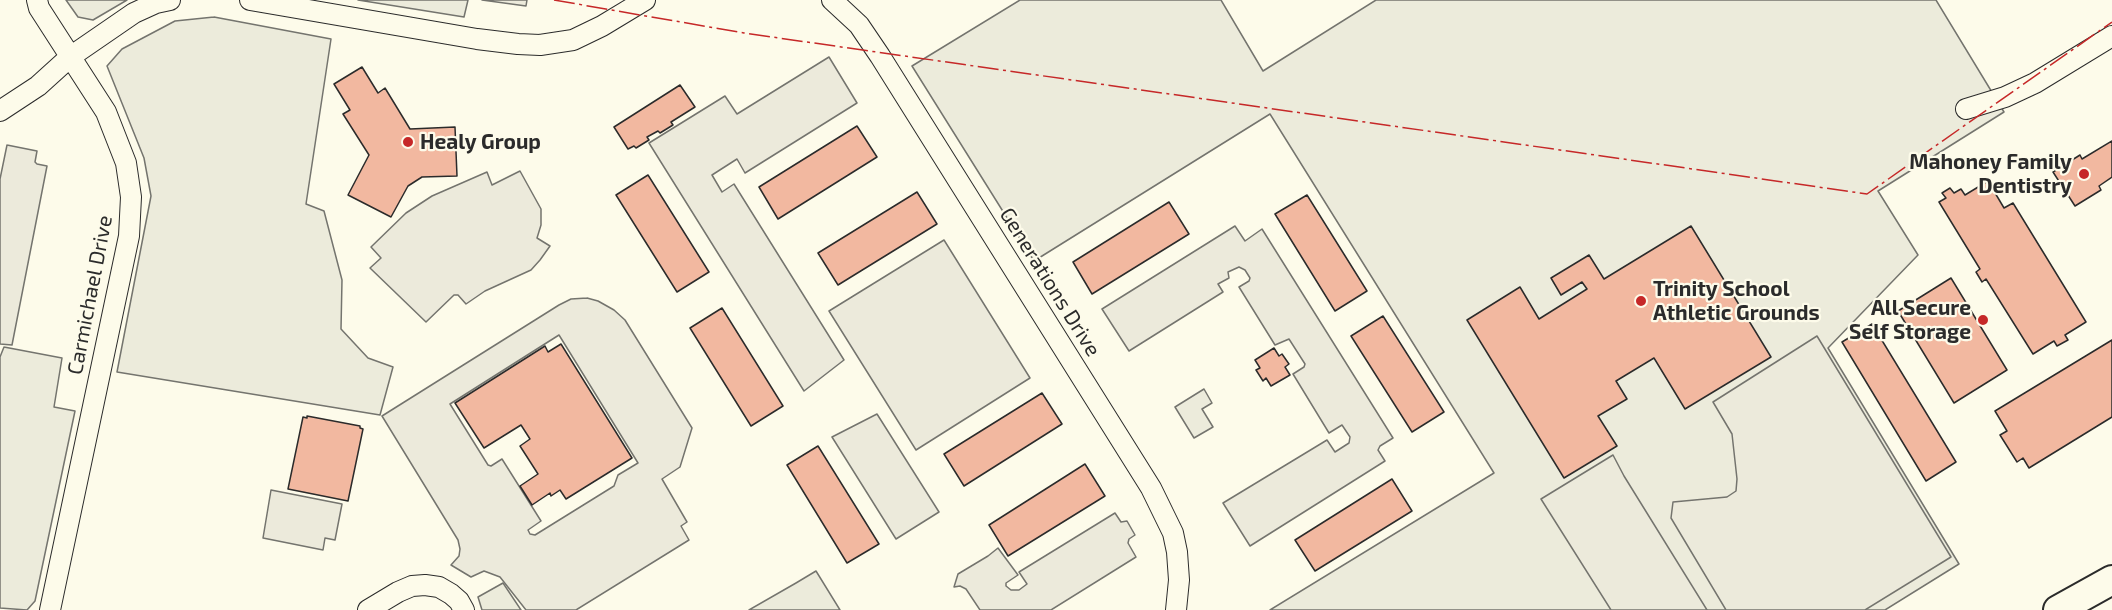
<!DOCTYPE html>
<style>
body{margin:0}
canvas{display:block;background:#fdfbea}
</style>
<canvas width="2112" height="610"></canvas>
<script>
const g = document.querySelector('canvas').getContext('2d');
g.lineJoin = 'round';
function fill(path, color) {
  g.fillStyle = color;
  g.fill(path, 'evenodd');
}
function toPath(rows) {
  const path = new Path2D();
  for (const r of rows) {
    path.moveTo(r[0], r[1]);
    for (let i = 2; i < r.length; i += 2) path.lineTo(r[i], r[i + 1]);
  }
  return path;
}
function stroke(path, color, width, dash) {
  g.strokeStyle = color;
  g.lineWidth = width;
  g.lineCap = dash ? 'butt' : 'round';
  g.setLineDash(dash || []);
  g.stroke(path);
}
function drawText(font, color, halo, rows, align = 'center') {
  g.font = font + ' "Exo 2",sans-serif';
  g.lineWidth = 4.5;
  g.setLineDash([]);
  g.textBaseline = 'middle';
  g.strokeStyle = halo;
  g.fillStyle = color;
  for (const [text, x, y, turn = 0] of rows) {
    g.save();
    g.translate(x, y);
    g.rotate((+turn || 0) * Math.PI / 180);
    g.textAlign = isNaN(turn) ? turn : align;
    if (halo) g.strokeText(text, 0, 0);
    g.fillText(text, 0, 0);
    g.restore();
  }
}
const green = toPath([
 [66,0,127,0,93,20,78,17,66,0],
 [358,0,468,0,464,17,358,0],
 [1020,0,1221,0,1263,71,1376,0,1936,0,2004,112,1878,191,1918,255,1828,348,1959,564,1885,610,1270,610,1494,473,1270,114,1034,261,912,66,1020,0],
 [214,17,331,39,306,204,324,211,342,280,341,329,368,358,393,367,380,415,117,372,151,196,144,158,107,66,122,49,175,21,214,17],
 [4,347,62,358,54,407,75,411,35,601,27,610,0,608,0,357,4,347],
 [1204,389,1212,403,1202,409,1213,427,1194,438,1175,407,1204,389],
 [816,571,840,610,749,610,796,583,816,571],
 [503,583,521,610,482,610,478,597,503,583]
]);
fill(green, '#ecebdb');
stroke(green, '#74746e', 1.5);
const parking = toPath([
 [482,0,527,0,526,6,482,0],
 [829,57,857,103,745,173,737,159,712,175,722,192,734,184,844,360,804,391,649,143,725,96,737,114,829,57],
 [7,145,37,151,35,162,37,164,47,166,12,345,0,344,0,179,7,145],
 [520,171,541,209,541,225,537,238,550,246,540,260,531,270,485,291,466,304,458,295,454,295,426,322,370,268,381,258,371,247,406,213,432,196,487,172,492,185,520,171],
 [1235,226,1245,241,1262,229,1393,438,1380,446,1378,450,1385,461,1250,546,1223,503,1327,440,1335,452,1349,443,1350,437,1342,425,1329,433,1293,374,1304,367,1305,364,1289,339,1275,345,1239,287,1249,281,1250,278,1245,270,1239,267,1228,272,1229,278,1218,284,1223,292,1129,351,1102,309,1235,226],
 [944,240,1030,378,916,450,829,311,944,240],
 [587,298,598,301,614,310,625,320,692,428,680,467,662,479,687,522,681,526,689,540,576,610,526,610,500,577,484,571,471,577,451,565,459,556,460,549,458,540,382,416,559,305,571,299,587,298],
 [559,335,638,463,618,475,614,486,535,535,530,534,528,530,541,521,502,459,491,466,488,465,450,404,559,335],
 [1817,336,1951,557,1865,610,1726,610,1671,518,1673,502,1727,497,1736,491,1737,479,1732,434,1713,402,1817,336],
 [877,414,939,512,896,539,832,437,877,414],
 [1613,455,1624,476,1707,610,1611,610,1541,499,1613,455],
 [271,490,342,504,335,540,325,538,323,550,263,538,271,490],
 [1115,513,1121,522,1127,521,1135,535,1129,539,1128,543,1136,557,1051,610,980,610,966,589,960,586,954,587,958,574,988,556,998,548,1018,575,1006,583,1006,586,1011,590,1019,590,1027,584,1019,572,1115,513]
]);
fill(parking, '#eceadb');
stroke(parking, '#74746e', 1.5);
const building = toPath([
 [362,67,378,93,385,88,410,129,455,127,457,176,422,177,408,186,391,217,348,195,369,155,343,114,350,110,334,84,362,67],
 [680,85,695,107,671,122,673,125,660,133,658,131,647,137,649,140,636,148,634,146,628,149,614,127,680,85],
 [857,126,877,157,778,219,759,187,857,126],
 [2112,141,2112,177,2099,186,2101,190,2075,206,2053,172,2080,155,2082,159,2112,141],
 [648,175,709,272,677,292,616,195,648,175],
 [1988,181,2004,208,2013,203,2086,322,2065,335,2068,340,2057,346,2054,341,2033,354,1986,279,1982,282,1976,272,1980,269,1939,202,1946,198,1942,193,1950,188,1954,193,1961,189,1965,195,1988,181],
 [917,192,937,224,838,285,818,253,917,192],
 [1307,195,1367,291,1335,311,1275,214,1307,195],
 [1169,202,1189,234,1092,294,1073,262,1169,202],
 [1691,226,1771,357,1685,409,1654,358,1616,381,1627,399,1598,416,1617,446,1564,478,1467,320,1520,287,1539,319,1587,289,1582,282,1561,295,1551,278,1589,255,1604,279,1691,226],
 [1951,278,2007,370,1954,403,1898,311,1951,278],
 [722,308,783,406,751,426,690,328,722,308],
 [1383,316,1444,412,1412,432,1351,336,1383,316],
 [1872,324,1956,462,1926,481,1842,342,1872,324],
 [2112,340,2112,417,2029,468,2023,458,2017,462,2000,435,2007,431,1995,411,2112,340],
 [561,344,632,458,566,499,560,490,551,496,550,493,532,505,520,486,538,474,520,446,530,439,521,425,484,448,455,403,545,346,548,352,561,344],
 [1274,348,1279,356,1282,354,1289,364,1285,367,1290,375,1271,386,1266,378,1263,381,1256,370,1260,368,1255,360,1274,348],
 [1042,393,1062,424,964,486,944,454,1042,393],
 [307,416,360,426,360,428,363,429,348,501,288,489,303,417,307,418,307,416],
 [818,446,879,544,847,563,787,465,818,446],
 [1085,464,1105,496,1008,556,989,525,1085,464],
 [1392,479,1412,511,1315,571,1295,540,1392,479]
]);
fill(building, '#f2b8a0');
stroke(building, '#2b2b2b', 1.5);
const minor = toPath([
 [37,0,39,8,106,112,126,163,131,197,129,236,50,610],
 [250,0,477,39,518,44,540,45,573,40,602,26,645,0],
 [832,0,859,25,880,56,1151,488,1173,533,1177,552,1179,580,1176,610],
 [1966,109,2005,97,2035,83,2112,36],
 [0,111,38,86,70,57,134,13,156,3,170,0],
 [368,610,398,592,412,586,425,585,439,587,451,594,459,601,464,610]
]);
const highway = toPath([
 [2058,610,2112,580]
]);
stroke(minor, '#2b2b2b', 22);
stroke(highway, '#2b2b2b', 32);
stroke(minor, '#fdfbea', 20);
stroke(highway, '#fdfbea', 28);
stroke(toPath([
 [554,0,744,33,1867,194,2112,22]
]), '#c62828', 1.5, [21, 4.5, 3, 4.5]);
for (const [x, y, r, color] of [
 [408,142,6,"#c62828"],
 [2084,174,6,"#c62828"],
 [1641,301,6,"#c62828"],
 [1983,320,6,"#c62828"]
]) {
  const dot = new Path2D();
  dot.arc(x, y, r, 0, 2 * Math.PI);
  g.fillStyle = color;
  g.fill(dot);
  stroke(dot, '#fdfbea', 2);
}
drawText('bold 21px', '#2b2b2b', '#fdfbea', [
 ["Healy Group",420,142],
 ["Mahoney Family",2072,162,"right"],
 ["Dentistry",2072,186,"right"],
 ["Trinity School",1653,289],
 ["Athletic Grounds",1653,313],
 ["All Secure",1971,308,"right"],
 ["Self Storage",1971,332,"right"]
], 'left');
drawText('21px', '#2b2b2b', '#fdfbea', [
 ["Generations Drive",1050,282,58],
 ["Carmichael Drive",90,295,-79]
]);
</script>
